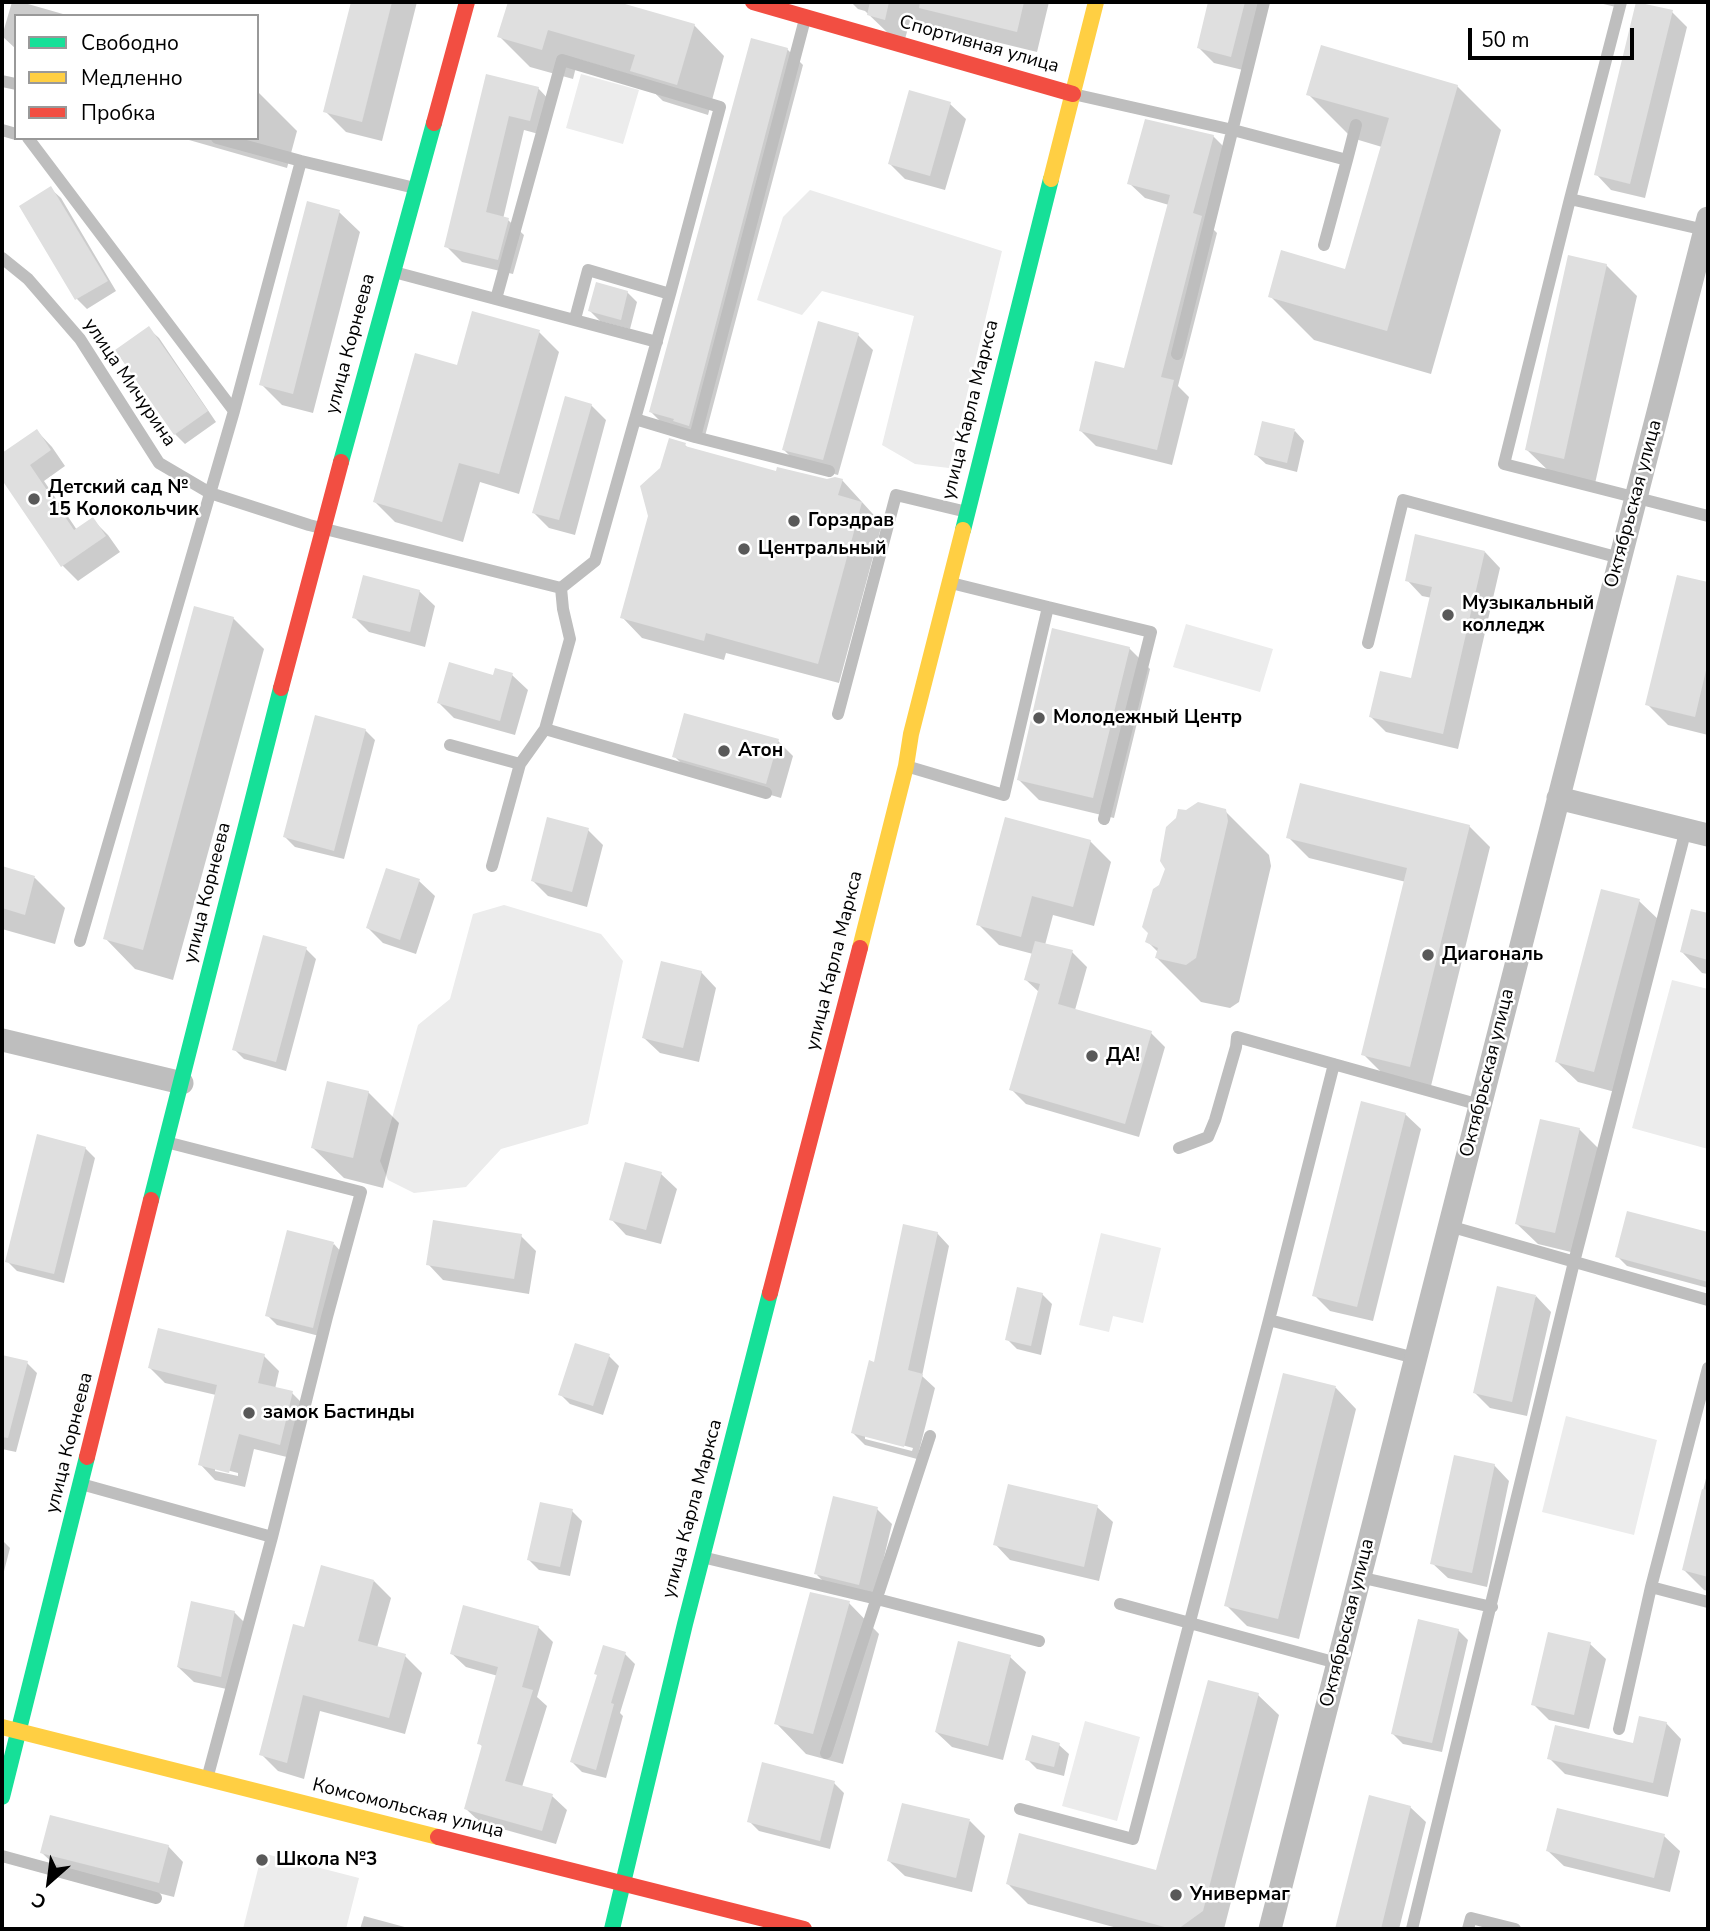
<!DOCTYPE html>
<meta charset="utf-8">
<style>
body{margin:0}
#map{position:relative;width:1710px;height:1931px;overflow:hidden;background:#fff;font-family:"Nunito Sans",sans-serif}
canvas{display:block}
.frame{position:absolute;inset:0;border:4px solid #000;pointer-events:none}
.legend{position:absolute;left:14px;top:14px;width:245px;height:126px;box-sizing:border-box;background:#fff;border:2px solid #999;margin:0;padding:9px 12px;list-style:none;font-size:21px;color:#000}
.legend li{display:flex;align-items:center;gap:14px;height:35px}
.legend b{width:35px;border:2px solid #999}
.north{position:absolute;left:14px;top:1847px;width:70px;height:70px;-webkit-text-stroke:5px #fff;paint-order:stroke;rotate:208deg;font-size:19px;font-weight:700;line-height:28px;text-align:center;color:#000}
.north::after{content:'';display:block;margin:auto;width:24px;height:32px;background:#000;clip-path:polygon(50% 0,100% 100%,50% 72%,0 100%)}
.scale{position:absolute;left:1468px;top:28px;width:166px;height:32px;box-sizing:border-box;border:4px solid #000;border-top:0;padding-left:9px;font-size:21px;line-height:24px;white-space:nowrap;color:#000;-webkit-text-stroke:5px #fff;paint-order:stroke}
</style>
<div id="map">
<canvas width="1710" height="1931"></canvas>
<div class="frame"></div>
<ul class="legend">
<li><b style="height:9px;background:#16e098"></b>Свободно</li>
<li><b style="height:9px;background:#ffcf43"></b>Медленно</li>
<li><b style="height:9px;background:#f24e42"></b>Пробка</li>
</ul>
<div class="north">С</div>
<div class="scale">50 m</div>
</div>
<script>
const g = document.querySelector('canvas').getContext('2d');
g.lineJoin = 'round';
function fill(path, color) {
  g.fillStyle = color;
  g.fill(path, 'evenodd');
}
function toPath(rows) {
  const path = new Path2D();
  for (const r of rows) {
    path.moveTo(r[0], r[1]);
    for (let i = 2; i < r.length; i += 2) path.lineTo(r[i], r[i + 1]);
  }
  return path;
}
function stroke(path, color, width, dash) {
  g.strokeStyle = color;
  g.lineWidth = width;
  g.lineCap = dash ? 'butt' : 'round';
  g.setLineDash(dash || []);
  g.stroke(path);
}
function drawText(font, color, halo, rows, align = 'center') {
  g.font = font + ' "Nunito Sans",sans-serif';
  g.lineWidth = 5;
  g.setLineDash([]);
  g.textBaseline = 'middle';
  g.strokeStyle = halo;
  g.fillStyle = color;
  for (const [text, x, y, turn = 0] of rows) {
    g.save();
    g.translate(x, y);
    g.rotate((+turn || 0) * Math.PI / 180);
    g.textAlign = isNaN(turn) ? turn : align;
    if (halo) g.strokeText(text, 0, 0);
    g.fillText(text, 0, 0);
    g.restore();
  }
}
fill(toPath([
 [581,74,639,90,623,144,566,128],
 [810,190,1002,251,949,468,915,464,882,445,914,316,822,291,802,315,757,300,783,217],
 [1186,624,1273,649,1260,692,1173,667],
 [504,905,601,934,623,961,588,1124,501,1149,466,1187,414,1193,388,1180,380,1161,418,1025,450,999,473,914],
 [1672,980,1708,989,1708,1149,1632,1128],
 [1101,1233,1161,1248,1143,1323,1113,1316,1109,1332,1079,1325],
 [1566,1416,1657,1440,1634,1535,1542,1512],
 [1085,1721,1140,1737,1117,1821,1062,1806],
 [262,1853,359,1878,346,1929,243,1929]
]), '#ececec');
fill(toPath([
 [12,2,21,2,70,16,16,16,16,49,2,36],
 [353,2,417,2,382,141,346,132,325,111],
 [509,2,612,2,694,25,724,56,708,115,663,101,638,77,578,59,573,79,530,67,499,36],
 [851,2,1049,2,1037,52,910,21,905,39,890,35,865,11,858,9],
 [1210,2,1264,2,1247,71,1214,63,1199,48],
 [1595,2,1621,2,1620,8],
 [1672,12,1687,27,1645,198,1611,190,1596,174],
 [787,49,803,65,704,440,666,427,651,412],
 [487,76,538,88,553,104,546,136,524,130,503,219,508,220,524,235,513,274,462,262,446,246],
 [1457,86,1501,130,1431,374,1314,340,1270,296,1347,271,1382,147,1352,138,1308,94],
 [257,91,297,131,287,168,182,138,257,138],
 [950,104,966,119,945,190,905,179,890,164],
 [1213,136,1229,152,1209,225,1217,233,1178,386,1189,397,1172,465,1096,446,1081,431,1125,370,1169,205,1145,198,1129,183],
 [51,189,61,198,116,291,87,309,77,299,21,207],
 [339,212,360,232,313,413,282,405,261,384],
 [1606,265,1637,296,1594,488,1558,480,1527,450],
 [627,292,637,302,630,329,600,321,590,311],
 [149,329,159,338,216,422,185,444,175,434],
 [539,332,559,352,519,494,480,482,463,542,395,522,375,502,458,367],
 [858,335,873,350,838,475,799,465,784,450],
 [591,405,606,420,575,535,549,528,534,513],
 [37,431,52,447,65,466,44,481,77,530,93,520,108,535,120,552,78,581,63,566,2,477,2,455],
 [1295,431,1304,441,1297,472,1266,464,1256,455],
 [685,445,689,449,777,473,827,481,842,480,882,524,839,683,726,653,724,660,642,638,622,617],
 [1485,552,1500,568,1458,749,1386,732,1371,717,1413,680,1432,598,1422,596,1407,580],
 [1678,577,1708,584,1708,735,1668,725,1647,704],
 [419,591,435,606,425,647,369,632,354,617],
 [233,618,264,649,173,980,135,969,105,938],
 [1129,648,1150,669,1114,818,1039,800,1018,779],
 [512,675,528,690,515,735,454,718,439,703,494,677],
 [365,730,375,740,344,859,295,847,285,837],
 [778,741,793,756,781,798,689,771,674,756],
 [1225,811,1269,855,1271,866,1239,1002,1230,1008,1201,1002,1157,958,1159,953,1147,941],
 [1469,826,1490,847,1431,1086,1384,1075,1363,1054,1406,882,1309,858,1288,837],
 [588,830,603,845,587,907,548,896,533,881],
 [1090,841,1111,862,1094,926,1053,915,1045,945,1072,952,1087,967,1075,1010,1151,1033,1165,1047,1139,1137,1026,1104,1011,1089,1039,992,1026,980,1033,954,999,945,978,924],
 [2,868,35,878,65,908,55,944,2,929],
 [419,881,435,896,416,954,383,943,368,928],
 [1639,901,1660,921,1615,1092,1578,1082,1557,1062],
 [1692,911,1708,915,1708,974,1702,973,1682,952],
 [264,937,306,949,316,959,286,1071,244,1059,234,1049],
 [701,972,716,988,699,1062,660,1053,644,1038],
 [368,1092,399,1123,383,1188,344,1178,313,1148],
 [1405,1114,1421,1129,1373,1321,1330,1311,1314,1295],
 [1579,1129,1600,1150,1575,1253,1538,1244,1517,1224],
 [85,1148,95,1158,64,1283,17,1271,7,1261],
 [661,1174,677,1189,661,1244,626,1235,611,1219],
 [1628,1213,1708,1234,1708,1288,1627,1266,1617,1256],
 [937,1233,949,1246,922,1376,935,1388,917,1459,865,1445,853,1433,876,1364],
 [865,1435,913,1448,912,1451,865,1439],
 [521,1236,536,1251,529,1294,443,1280,428,1264],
 [334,1244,343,1254,323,1337,277,1325,267,1315],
 [1042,1294,1052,1304,1041,1355,1017,1349,1007,1339],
 [1536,1296,1551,1312,1527,1416,1490,1408,1475,1393],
 [264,1356,279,1371,275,1389,292,1393,307,1408,295,1459,254,1449,245,1487,215,1480,200,1464,216,1395,165,1383,150,1368],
 [215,1467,238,1473,238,1476,215,1471],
 [609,1356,619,1366,603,1415,570,1404,560,1394],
 [2,1357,27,1363,37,1373,16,1452,2,1449],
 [1284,1375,1336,1388,1356,1409,1299,1639,1247,1626,1226,1605],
 [1494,1465,1509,1481,1487,1587,1448,1578,1432,1563],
 [1708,1470,1708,1591,1704,1590,1684,1570],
 [1097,1507,1113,1522,1099,1581,1010,1560,995,1544],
 [877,1509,892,1524,874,1599,832,1590,817,1575],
 [572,1511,582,1521,570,1576,539,1570,529,1560],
 [2,1540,10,1548,2,1579],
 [374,1581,391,1598,377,1648,405,1656,422,1673,405,1734,320,1711,304,1779,278,1771,261,1754,305,1629],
 [849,1603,879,1634,843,1764,806,1754,776,1723],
 [234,1612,250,1628,236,1691,194,1682,178,1667],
 [538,1627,553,1642,537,1697,547,1706,522,1787,552,1796,567,1810,556,1844,481,1823,466,1809,483,1747,479,1743,498,1676,466,1667,451,1653],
 [1458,1630,1468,1640,1442,1752,1403,1744,1393,1734],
 [1590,1644,1606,1659,1589,1729,1549,1720,1533,1704],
 [625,1654,635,1664,620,1713,623,1716,606,1778,582,1772,572,1762,598,1676],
 [1010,1657,1026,1672,1003,1760,952,1747,936,1732],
 [1258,1695,1279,1715,1224,1929,1121,1929,1028,1904,1007,1883,1157,1873],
 [1666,1723,1681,1739,1668,1797,1565,1774,1549,1758,1635,1745],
 [1059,1745,1069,1754,1064,1776,1037,1769,1027,1759],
 [834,1783,844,1793,830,1849,759,1831,749,1821],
 [1370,1797,1410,1807,1426,1822,1399,1929,1337,1929],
 [970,1821,985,1836,972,1892,905,1876,889,1861],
 [1664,1836,1680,1851,1670,1892,1564,1866,1548,1851],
 [168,1846,183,1862,174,1897,58,1868,42,1853],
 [364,1916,412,1929,360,1929]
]), '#0003');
fill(toPath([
 [351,2,392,2,362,122,323,112],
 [508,2,618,2,695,24,677,85,630,71,635,55,548,30,542,50,497,37],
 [870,2,889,2,885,20,867,15],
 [920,2,1024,2,1017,32,919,8],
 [1208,2,1245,2,1231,57,1197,48],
 [1636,2,1673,10,1630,184,1594,175],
 [751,38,788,48,689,426,673,421,674,419,649,412],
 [1321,45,1458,85,1387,331,1268,297,1281,250,1345,269,1389,118,1306,95],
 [486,74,539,87,530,121,509,116,486,212,509,218,498,260,444,247],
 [909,90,951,102,930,176,888,164],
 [1145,119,1214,135,1193,213,1202,216,1161,377,1174,380,1157,450,1079,431,1095,361,1124,368,1170,195,1127,184],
 [51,186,108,281,75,300,19,206],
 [307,201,340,210,293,394,259,385],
 [1568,255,1607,264,1564,459,1525,450],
 [596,282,628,291,621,320,588,311],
 [472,311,540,330,499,474,459,463,442,522,373,502,415,353,457,365],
 [818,321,859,333,823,460,782,450],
 [149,326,208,411,174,435,115,350],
 [565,396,592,404,559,520,532,513],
 [1262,421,1295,429,1287,463,1254,455],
 [37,429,51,450,30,465,74,530,93,517,106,536,61,567,2,480,2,453],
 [669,438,686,443,685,446,776,471,777,467,827,479,835,477,843,479,838,495,862,502,818,664,706,633,704,641,620,618,648,516,640,486,660,468],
 [1415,534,1485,551,1443,734,1369,717,1380,671,1411,678,1432,587,1405,581],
 [363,575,420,590,410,632,352,618],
 [1677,575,1708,582,1708,662,1695,717,1645,705],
 [194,606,234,617,143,950,103,939],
 [1052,628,1130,647,1093,798,1017,780],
 [449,662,493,675,495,668,513,673,500,721,437,703],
 [684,713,779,739,766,784,672,757],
 [315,715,366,729,334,851,283,837],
 [1300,783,1470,825,1410,1067,1361,1055,1407,868,1286,838],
 [1198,802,1226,809,1228,821,1196,958,1186,965,1155,958,1158,948,1145,942,1148,933,1142,927,1153,889,1159,885,1165,869,1160,861,1166,827,1176,818,1178,809,1186,810],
 [547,817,589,828,572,892,531,881],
 [1005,817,1091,840,1073,907,1032,896,1021,937,976,925],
 [2,866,35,876,25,915,2,908],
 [386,868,420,879,400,940,366,928],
 [1601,889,1640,899,1594,1072,1555,1062],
 [1691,909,1708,913,1708,960,1680,952],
 [263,935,307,947,276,1062,232,1050],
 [1035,941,1073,950,1058,1004,1152,1031,1125,1124,1009,1090,1040,984,1024,980],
 [661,961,702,971,683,1048,642,1038],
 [327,1081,369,1091,353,1158,311,1148],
 [1361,1101,1406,1113,1357,1307,1312,1296],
 [1540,1119,1580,1128,1555,1233,1515,1224],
 [37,1134,86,1147,54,1274,5,1262],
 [625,1162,662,1172,646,1230,609,1220],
 [1627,1211,1708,1232,1708,1282,1615,1257],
 [433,1220,522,1234,514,1279,426,1265],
 [903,1224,938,1232,908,1370,923,1374,904,1447,851,1433,869,1360,874,1362],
 [287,1230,334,1242,313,1328,265,1316],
 [1497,1286,1536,1295,1512,1402,1473,1393],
 [1017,1287,1043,1293,1031,1346,1005,1340],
 [158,1328,265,1354,258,1383,293,1391,280,1445,239,1434,229,1473,198,1465,217,1385,148,1368],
 [575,1343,610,1354,593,1406,558,1395],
 [2,1355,28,1361,8,1438,2,1437],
 [1283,1373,1336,1386,1278,1619,1224,1606],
 [1454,1455,1495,1464,1472,1573,1430,1564],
 [1008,1484,1098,1505,1084,1567,993,1545],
 [1702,1489,1708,1490,1708,1577,1682,1570],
 [833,1496,878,1507,859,1585,814,1574],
 [540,1502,573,1509,560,1567,527,1560],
 [321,1565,374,1580,358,1641,406,1654,389,1718,303,1695,287,1763,259,1755,293,1624,304,1627],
 [810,1592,850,1601,813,1734,774,1724],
 [191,1601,235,1611,221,1677,177,1667],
 [463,1605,539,1626,522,1687,533,1690,505,1781,553,1794,542,1831,464,1809,482,1745,477,1744,498,1667,450,1654],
 [1418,1619,1459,1629,1432,1743,1391,1734],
 [1548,1632,1591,1642,1574,1715,1531,1705],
 [958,1641,1011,1655,988,1746,935,1732],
 [603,1645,626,1652,611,1703,614,1704,596,1770,570,1762,597,1675,594,1674],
 [1208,1680,1259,1693,1203,1911,1178,1929,1172,1929,1006,1884,1019,1833,1156,1870],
 [1639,1716,1667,1722,1653,1783,1547,1759,1555,1725,1633,1743],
 [1032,1735,1060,1743,1054,1767,1025,1760],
 [762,1762,835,1781,820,1841,747,1822],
 [1369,1795,1411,1806,1381,1929,1335,1929],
 [902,1803,970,1819,956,1878,887,1861],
 [1557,1808,1665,1834,1654,1878,1546,1851],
 [50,1815,169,1845,159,1883,40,1853]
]), '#dfdfdf');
stroke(toPath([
 [1621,2,1570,199,1705,230],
 [2,81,16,84],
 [1073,94,1233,130,1347,160,1324,245],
 [2,130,16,134],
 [28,138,234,411,301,161],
 [217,138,301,161,415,188],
 [1347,160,1356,125],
 [1570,199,1504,464,1708,516],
 [2,258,28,279,80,339,159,463,210,493,309,525,561,588,563,609,570,639,545,729,520,764,450,745],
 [394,272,657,342],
 [496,299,562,60,720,107,670,294],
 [575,319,588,270,670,294,635,419],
 [1177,354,1264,2],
 [695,437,829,471],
 [561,588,595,561,635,419,695,437,805,19],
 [1048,607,1151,632,1104,819],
 [1368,643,1403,500,1620,558],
 [838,714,896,495,967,512],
 [545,729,766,793],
 [906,766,1004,795,1048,607,951,583],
 [492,866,520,764],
 [80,941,234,411],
 [166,1142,361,1192,327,1317,272,1537,207,1779],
 [1179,1148,1208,1137,1215,1120,1236,1047,1237,1037,1480,1105],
 [1449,1226,1708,1300],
 [1269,1320,1334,1064],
 [1708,1368,1651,1587,1708,1602],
 [81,1484,272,1537],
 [702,1557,877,1599,1039,1641],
 [1359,1577,1492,1607],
 [1120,1604,1337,1663],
 [1619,1729,1651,1587],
 [826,1753,930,1436],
 [1020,1809,1133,1839,1269,1320,1415,1358],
 [2,1856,156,1898],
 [1412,1929,1574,1262,1686,829],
 [1468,1929,1471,1918,1515,1929]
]), '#bebebe', 12);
stroke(toPath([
 [1558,798,1708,835],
 [2,1040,182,1083],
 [1270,1929,1563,781,1708,218]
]), '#bebebe', 23);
stroke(toPath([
 [341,462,434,123],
 [963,530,1051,179],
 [151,1200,281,688],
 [2,1797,87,1457],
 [612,1929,685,1624,770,1293]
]), '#16e098', 16);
stroke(toPath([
 [1051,179,1096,2],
 [860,948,906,766,911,734,963,530],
 [2,1727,438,1837]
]), '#ffcf43', 16);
stroke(toPath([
 [753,2,1073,94],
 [434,123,467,2],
 [281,688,341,462],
 [770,1293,860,948],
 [87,1457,151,1200],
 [438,1837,804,1929]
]), '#f24e42', 16);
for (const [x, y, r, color] of [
 [34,499,7,"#595959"],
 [794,521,7,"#595959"],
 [744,549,7,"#595959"],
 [1448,615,7,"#595959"],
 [1039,718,7,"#595959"],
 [724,751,7,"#595959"],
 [1428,955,7,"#595959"],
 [1092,1056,7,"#595959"],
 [249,1413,7,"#595959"],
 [262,1860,7,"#595959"],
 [1176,1895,7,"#595959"]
]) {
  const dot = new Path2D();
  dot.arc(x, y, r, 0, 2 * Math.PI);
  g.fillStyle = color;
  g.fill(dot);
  stroke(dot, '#fff', 2.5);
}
drawText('19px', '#000', '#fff', [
 ["Спортивная улица",979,45,16],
 ["улица Корнеева",351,344,-75],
 ["улица Мичурина",129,383,56],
 ["улица Карла Маркса",971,410,-76],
 ["Октябрьская улица",1634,504,-75],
 ["улица Корнеева",208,893,-76],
 ["улица Карла Маркса",835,961,-76],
 ["Октябрьская улица",1488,1073,-76],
 ["улица Корнеева",70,1443,-76],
 ["улица Карла Маркса",693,1509,-75],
 ["Октябрьская улица",1348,1623,-76],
 ["Комсомольская улица",408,1809,14]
]);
drawText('bold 19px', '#000', '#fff', [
 ["Детский сад №",48,488],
 ["15 Колокольчик",48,510],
 ["Горздрав",808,521],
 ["Центральный",758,549],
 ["Музыкальный",1462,604],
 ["колледж",1462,626],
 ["Молодежный Центр",1053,718],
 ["Атон",738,751],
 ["Диагональ",1442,955],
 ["ДА!",1106,1056],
 ["замок Бастинды",263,1413],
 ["Школа №3",276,1860],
 ["Универмаг",1190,1895]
], 'left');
</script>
